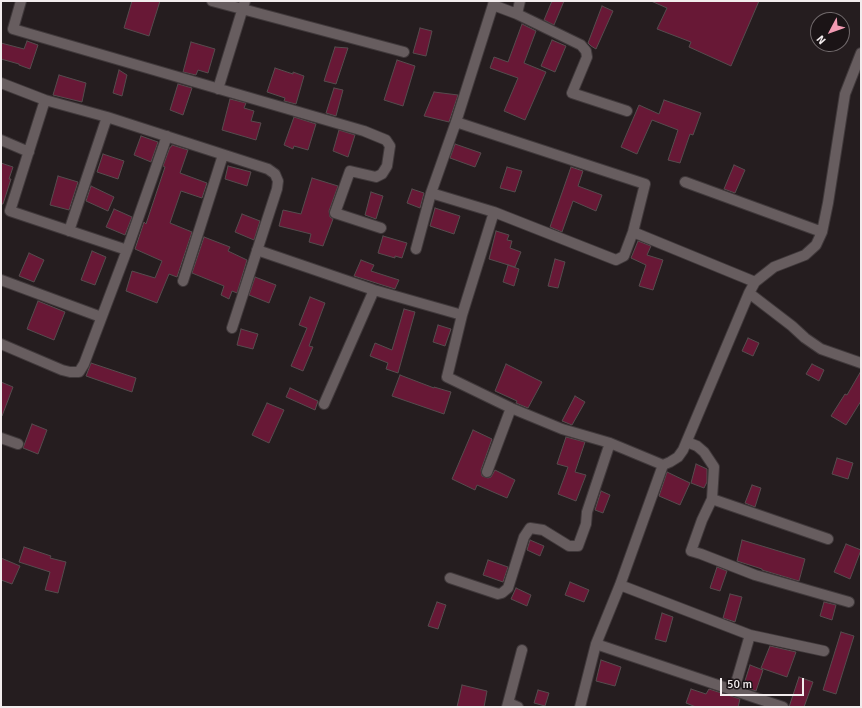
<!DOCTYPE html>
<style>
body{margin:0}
#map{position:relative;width:862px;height:708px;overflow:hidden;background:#251d1f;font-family:Signika,sans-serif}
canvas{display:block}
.frame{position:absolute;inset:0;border:2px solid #f2eced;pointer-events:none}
.north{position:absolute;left:810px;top:12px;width:40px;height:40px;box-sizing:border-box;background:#1b1416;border:1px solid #716a6c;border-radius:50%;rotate:229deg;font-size:11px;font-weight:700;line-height:16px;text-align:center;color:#f2eced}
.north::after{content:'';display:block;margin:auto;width:14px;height:18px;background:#f19ab2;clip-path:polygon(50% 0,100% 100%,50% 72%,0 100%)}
.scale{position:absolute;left:720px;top:678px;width:84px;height:18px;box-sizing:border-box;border:2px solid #f2eced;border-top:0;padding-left:5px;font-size:12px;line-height:14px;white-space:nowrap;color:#f2eced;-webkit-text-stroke:3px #1b1416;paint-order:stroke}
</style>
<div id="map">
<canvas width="862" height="708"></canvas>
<div class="frame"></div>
<div class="north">N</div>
<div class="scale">50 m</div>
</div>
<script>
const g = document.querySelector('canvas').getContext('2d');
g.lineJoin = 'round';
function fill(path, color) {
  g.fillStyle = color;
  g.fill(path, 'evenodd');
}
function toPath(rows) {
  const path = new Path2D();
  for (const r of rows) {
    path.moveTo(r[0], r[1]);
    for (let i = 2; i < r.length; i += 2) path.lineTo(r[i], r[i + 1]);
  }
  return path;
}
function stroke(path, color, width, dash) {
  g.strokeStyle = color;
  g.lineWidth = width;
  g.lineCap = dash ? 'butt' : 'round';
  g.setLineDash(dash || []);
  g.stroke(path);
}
const building = toPath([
 [132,1,160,1,149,36,124,28,132,1],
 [552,1,564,1,554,25,544,20,552,1],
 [651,1,759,1,731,66,689,47,691,42,657,29,667,8,651,1],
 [602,6,613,11,596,49,591,46,588,43,602,6],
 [522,24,536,31,524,63,546,72,525,120,504,111,518,78,490,68,494,57,508,62,522,24],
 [420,28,432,31,426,56,413,53,420,28],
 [552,40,566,46,555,72,541,66,552,40],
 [27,41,38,45,30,69,19,65,19,64,1,59,1,43,24,49,27,41],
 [191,42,215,49,208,73,198,70,196,75,183,72,191,42],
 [335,47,348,48,336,84,324,81,335,47],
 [397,60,415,66,403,106,384,100,397,60],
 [275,68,293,74,293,72,304,76,296,104,284,101,285,98,267,92,275,68],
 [119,70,127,75,122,96,113,93,119,70],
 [59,75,86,83,82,102,53,95,59,75],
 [178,84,192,88,183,115,170,110,178,84],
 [334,88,343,90,336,116,326,113,334,88],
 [434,92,458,95,449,122,424,116,434,92],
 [230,99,246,103,244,108,254,111,251,121,261,123,256,140,222,130,230,99],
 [664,100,701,113,693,135,690,134,680,163,668,160,678,130,652,120,637,154,621,147,639,105,659,114,664,100],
 [294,117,316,124,308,150,294,146,293,149,284,145,294,117],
 [339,130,355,135,348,157,333,151,339,130],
 [141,136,158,142,151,162,134,155,141,136],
 [455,144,481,153,475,167,450,158,455,144],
 [172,145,188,150,180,173,207,183,202,198,181,191,170,223,192,232,177,277,169,274,157,303,126,291,132,271,155,278,162,261,135,249,144,222,146,224,165,167,163,166,170,147,171,147,172,145],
 [103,154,124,161,118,179,97,172,103,154],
 [1,163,13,167,9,179,11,179,3,204,1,204,1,163],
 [734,165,745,170,735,193,724,189,734,165],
 [228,166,251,172,247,186,225,179,228,166],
 [507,167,522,171,515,192,500,188,507,167],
 [571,167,583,171,578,186,602,195,596,211,573,201,562,232,550,227,571,167],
 [58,176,78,182,69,210,50,205,58,176],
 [312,178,338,186,329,211,330,217,333,219,323,246,309,242,311,234,279,226,283,210,301,214,312,178],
 [91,186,114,197,108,211,86,201,91,186],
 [412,189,424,193,420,208,407,203,412,189],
 [371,192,383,196,376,219,365,215,371,192],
 [435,208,460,216,454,234,430,226,435,208],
 [114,209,132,217,125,235,106,227,114,209],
 [242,214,260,221,254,240,235,232,242,214],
 [496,231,509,235,507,240,512,241,510,248,521,252,515,267,489,259,496,231],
 [383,236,407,243,402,258,395,256,395,258,378,253,383,236],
 [204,237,230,247,228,251,247,260,237,293,232,291,229,299,221,295,224,286,192,273,204,237],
 [638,241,651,246,647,255,663,260,653,290,639,286,646,265,631,258,638,241],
 [92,251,106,257,95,285,81,280,92,251],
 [29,253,44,260,34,282,19,276,29,253],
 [555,259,565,262,558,288,548,286,555,259],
 [361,260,374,265,371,271,399,280,395,289,354,276,361,260],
 [508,265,519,269,514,286,503,282,508,265],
 [255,277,276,285,269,303,249,295,255,277],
 [310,297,325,303,309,346,313,347,303,371,291,366,307,328,299,325,310,297],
 [38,301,65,312,54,340,27,329,38,301],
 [404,309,415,312,398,373,386,369,388,363,370,356,375,343,392,350,404,309],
 [438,325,451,329,445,346,433,342,438,325],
 [241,329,258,334,253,349,237,345,241,329],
 [748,338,759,343,753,356,742,351,748,338],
 [91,363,136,378,132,392,86,376,91,363],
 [506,364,542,382,528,408,516,403,517,401,495,391,506,364],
 [812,364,824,370,819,381,806,374,812,364],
 [861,371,861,401,846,425,831,416,845,394,847,395,861,371],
 [400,375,434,388,434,387,451,392,444,414,392,396,400,375],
 [1,382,13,387,2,416,1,416,1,382],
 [290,388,318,401,315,410,286,397,290,388],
 [575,396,585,402,572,425,562,421,575,396],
 [267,403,284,410,269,443,252,435,267,403],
 [32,424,47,430,38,454,23,448,32,424],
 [473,430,492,439,481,470,482,476,488,478,491,477,495,470,515,480,507,498,477,485,475,490,452,479,473,430],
 [566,437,585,442,575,472,586,475,576,501,558,494,568,467,557,464,566,437],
 [837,458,853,463,848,479,832,474,837,458],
 [696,464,707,469,707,482,704,488,691,483,696,464],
 [667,472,690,483,680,505,659,496,667,472],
 [752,485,761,488,755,507,745,503,752,485],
 [601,491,610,495,603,513,595,510,601,491],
 [530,540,544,546,540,556,527,550,530,540],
 [742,540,805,559,799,581,762,570,762,569,737,561,742,540],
 [846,544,861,550,850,579,834,572,846,544],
 [24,547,51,556,50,558,66,562,58,593,45,590,50,572,19,562,24,547],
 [1,558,20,566,12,584,1,580,1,558],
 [488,560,508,567,503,582,483,575,488,560],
 [717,567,727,571,720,591,710,588,717,567],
 [570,582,589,590,584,602,565,595,570,582],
 [516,588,531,595,527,606,511,599,516,588],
 [730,594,742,597,735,622,723,618,730,594],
 [437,602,446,605,438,629,428,626,437,602],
 [824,602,836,605,832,620,820,616,824,602],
 [662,613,673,617,666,642,655,639,662,613],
 [841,632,854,636,836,694,823,690,841,632],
 [770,646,796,652,787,677,761,668,770,646],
 [601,660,621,667,615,686,596,681,601,660],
 [750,665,763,670,756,691,743,687,750,665],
 [799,677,813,682,804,707,789,707,799,677],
 [462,685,487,691,484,707,457,707,462,685],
 [691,689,706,694,709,689,740,699,738,707,696,707,686,703,691,689],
 [538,690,549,693,545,706,534,703,538,690]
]);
fill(building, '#681836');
stroke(building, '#564c4e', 1);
const street = toPath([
 [21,1,13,29,364,131,386,140,390,146,387,166,382,174,376,177,350,171,335,213,381,228],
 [212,1,404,52],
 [494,1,493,5,517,14,581,45,586,51,587,57,572,93,627,111],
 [517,14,520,1],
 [1,83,45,100,107,117,268,169,275,174,278,181,277,189,232,328],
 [218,89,245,1],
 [45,100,10,211,127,250],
 [1,140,29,152],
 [685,182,822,232],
 [431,193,494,212,616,260,624,256,633,232,645,184,456,122],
 [69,231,107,117],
 [633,232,755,282],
 [416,249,431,193,456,122,493,5],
 [257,250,374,290,462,315,494,212],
 [1,280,101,317],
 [183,281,223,155],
 [749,293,792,326,805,338,821,349,861,363],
 [462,315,447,377,511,408,562,429,610,443,663,465],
 [1,344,62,370,70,372,79,372,84,364,127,250,167,136],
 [324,404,374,290],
 [1,438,18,444],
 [687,442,697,446,704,452,714,467,712,499,702,520,691,551,701,554,755,575,849,602],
 [487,472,511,408],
 [712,499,828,539],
 [450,578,498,594,502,593,508,588,524,537,530,528,543,530,569,546,578,546,586,524,587,512,610,443],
 [620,585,750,635,824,651],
 [596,644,783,707],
 [734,690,750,635],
 [509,703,518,707],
 [507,707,522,650],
 [580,707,596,644,620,585,663,465,670,462,678,457,683,450,749,293,755,282,774,267,805,255,816,245,822,232,828,203,845,94,861,53]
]);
stroke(street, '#40393b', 12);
stroke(street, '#675d5f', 10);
</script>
